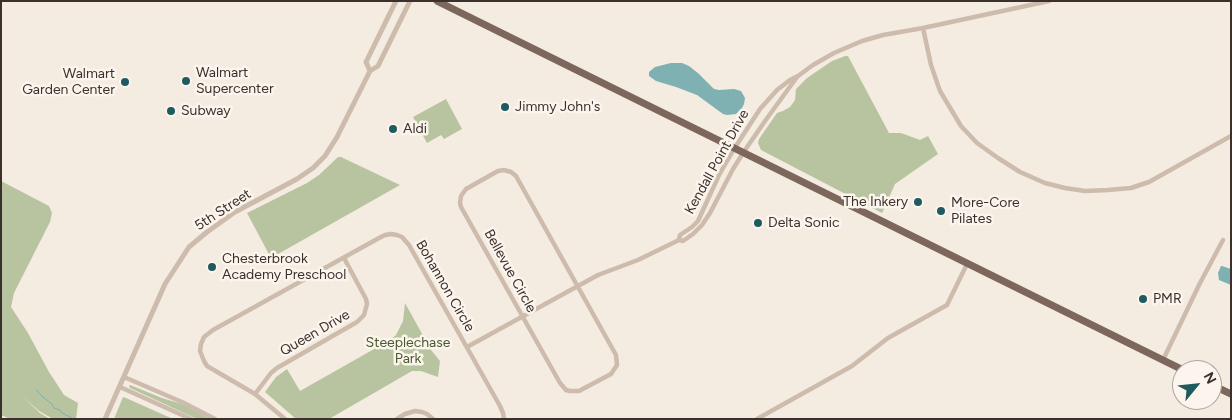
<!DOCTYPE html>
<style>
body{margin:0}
#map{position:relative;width:1232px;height:420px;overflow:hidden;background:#f4ebe1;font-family:Figtree,sans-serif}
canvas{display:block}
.frame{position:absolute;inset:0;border:2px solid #3b302b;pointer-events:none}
.north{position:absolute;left:1172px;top:360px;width:50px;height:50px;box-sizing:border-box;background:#fbf5ee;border:1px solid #aea6a0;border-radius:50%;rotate:62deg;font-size:14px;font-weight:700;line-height:20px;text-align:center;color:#3b302b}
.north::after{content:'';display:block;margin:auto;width:18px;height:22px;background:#1f5a5e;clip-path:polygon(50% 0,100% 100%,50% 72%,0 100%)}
</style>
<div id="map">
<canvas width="1232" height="420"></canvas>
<div class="frame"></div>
<div class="north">N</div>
</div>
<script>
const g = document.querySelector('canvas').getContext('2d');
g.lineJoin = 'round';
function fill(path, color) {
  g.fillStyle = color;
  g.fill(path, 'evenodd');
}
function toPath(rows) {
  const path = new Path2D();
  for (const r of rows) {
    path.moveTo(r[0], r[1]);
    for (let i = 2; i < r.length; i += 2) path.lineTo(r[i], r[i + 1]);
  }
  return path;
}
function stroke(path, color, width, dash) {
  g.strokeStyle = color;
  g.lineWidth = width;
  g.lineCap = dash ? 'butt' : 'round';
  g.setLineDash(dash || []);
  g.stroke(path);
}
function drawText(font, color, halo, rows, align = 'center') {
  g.font = font + ' Figtree,sans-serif';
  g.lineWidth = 5;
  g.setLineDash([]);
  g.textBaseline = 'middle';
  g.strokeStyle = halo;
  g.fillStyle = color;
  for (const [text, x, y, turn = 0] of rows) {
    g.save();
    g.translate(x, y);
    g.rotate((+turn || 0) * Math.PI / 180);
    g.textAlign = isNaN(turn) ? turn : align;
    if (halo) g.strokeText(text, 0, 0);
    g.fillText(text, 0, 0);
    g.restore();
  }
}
fill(toPath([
 [845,56,848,56,889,133,901,133,920,140,928,136,938,154,895,184,882,213,761,150,758,143,759,139,777,113,783,111,790,107,795,100,796,89,807,78,832,61],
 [446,99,462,129,444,139,441,135,427,143,413,117],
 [338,157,341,157,400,185,271,258,247,213,307,183,319,175],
 [1,181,49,206,52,213,50,222,14,293,11,307,28,333,49,372,64,395,78,403,76,419,53,419,39,411,22,396,40,413,50,419,10,419,1,415],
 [405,303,431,350,440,361,438,377,421,371,412,371,329,419,296,419,265,392,276,377,287,369,300,391,390,340,396,335,403,321],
 [130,385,162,398,185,405,210,419,197,419,130,388,129,386],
 [123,397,126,398,173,419,114,419]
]), '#b8c4a0');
fill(toPath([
 [671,63,682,63,689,66,699,74,714,89,719,90,734,89,741,91,745,98,744,104,742,108,736,114,727,115,723,114,697,95,676,87,656,81,649,76,649,72,655,67],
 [1221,266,1222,266,1231,269,1231,285,1219,280,1218,273]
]), '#7fb0b2');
stroke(toPath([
 [36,390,43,397,52,404,54,408,60,410,62,413,74,419]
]), '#7fb0b2', 1);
stroke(toPath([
 [923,28,931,65,940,91,961,126,977,143,998,158,1020,172,1045,183,1065,188,1085,191,1108,190,1131,188,1149,182,1231,136],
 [504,170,511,172,516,176,616,355,617,365,611,374,579,391,570,391,566,390,560,383,461,207,460,203,461,196,466,189,498,171,504,170],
 [679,240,680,235,692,227,698,221,719,175,734,149,760,109,777,90,790,80,798,76,813,65,834,53,862,41,883,35,923,28,1049,1],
 [467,347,598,275,638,260,679,240,683,241,693,234,702,225,710,213,733,169,743,153,765,121,797,77],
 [1163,360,1200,283,1223,240],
 [124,377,182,402,215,419],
 [120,387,191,419],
 [255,394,271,373,277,368,357,322,364,315,367,304,366,299,344,258],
 [285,419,255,394,207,366,204,361,200,351,201,344,204,337,213,330,379,238,385,235,391,234,397,235,402,237,409,245,500,406,503,413,504,419],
 [397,419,405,414,415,411,422,412,427,414,433,419],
 [757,419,852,366,888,338,947,305,967,264]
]), '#cdbbac', 4.5);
stroke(toPath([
 [370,71,366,62,396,1],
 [105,419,165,284,189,247,207,232,235,212,297,179,313,168,325,156,337,137,370,71,378,66,410,1]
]), '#cdbbac', 5);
stroke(toPath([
 [437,1,1183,370],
 [1212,385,1231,394]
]), '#7d675c', 7);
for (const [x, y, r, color] of [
 [186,81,5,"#1f5a5e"],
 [125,82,5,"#1f5a5e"],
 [505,107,5,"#1f5a5e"],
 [171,111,5,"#1f5a5e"],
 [393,129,5,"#1f5a5e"],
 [918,202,5,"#1f5a5e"],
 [941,211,5,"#1f5a5e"],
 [758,223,5,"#1f5a5e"],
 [212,267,5,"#1f5a5e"],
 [1143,299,5,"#1f5a5e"]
]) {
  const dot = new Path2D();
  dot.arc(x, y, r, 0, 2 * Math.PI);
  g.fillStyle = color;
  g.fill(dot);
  stroke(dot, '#fbf5ee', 2);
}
drawText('14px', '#3b302b', '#fbf5ee', [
 ["Walmart",196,73],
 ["Supercenter",196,89],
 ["Walmart",115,74,"right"],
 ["Garden Center",115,90,"right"],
 ["Jimmy John's",515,107],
 ["Subway",181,111],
 ["Aldi",403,129],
 ["The Inkery",908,202,"right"],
 ["More-Core",951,203],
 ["Pilates",951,219],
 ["Delta Sonic",768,223],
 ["Chesterbrook",222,259],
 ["Academy Preschool",222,275],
 ["PMR",1153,299]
], 'left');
drawText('14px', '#3b302b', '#fbf5ee', [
 ["Kendall Point Drive",717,162,-61],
 ["5th Street",223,210,-33],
 ["Bellevue Circle",510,271,61],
 ["Bohannon Circle",445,286,60],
 ["Queen Drive",315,333,-30]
]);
drawText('14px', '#4a5a2e', '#fbf5ee', [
 ["Steeplechase",408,343],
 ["Park",408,359]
]);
</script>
